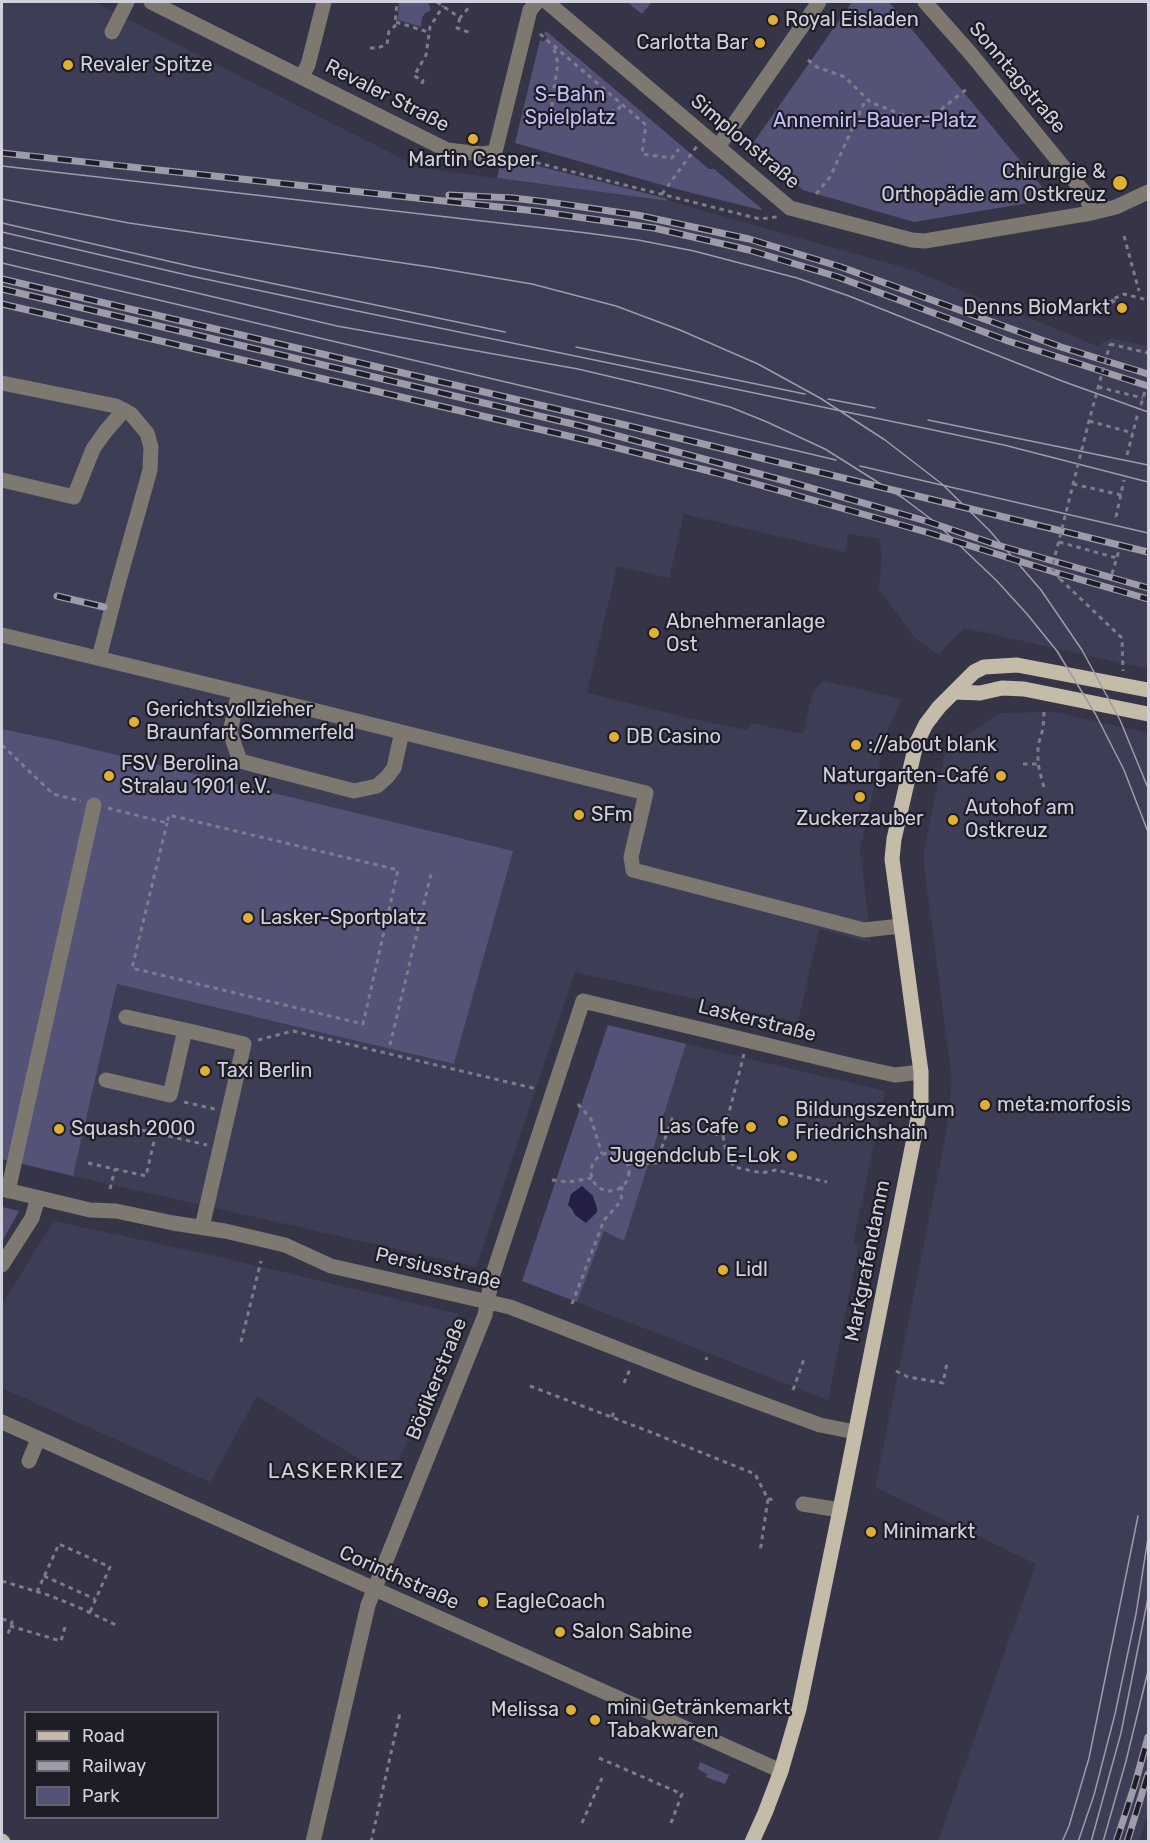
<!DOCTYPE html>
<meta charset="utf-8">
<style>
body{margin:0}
#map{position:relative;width:1150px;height:1843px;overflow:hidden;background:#363548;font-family:Rubik,sans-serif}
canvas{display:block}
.frame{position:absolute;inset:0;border:3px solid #d1d0dd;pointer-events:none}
.legend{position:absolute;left:24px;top:1711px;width:195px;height:108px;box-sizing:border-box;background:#1e1d26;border:2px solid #66656f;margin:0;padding:8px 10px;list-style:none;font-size:18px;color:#d1d0dd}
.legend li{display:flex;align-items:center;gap:12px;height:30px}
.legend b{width:30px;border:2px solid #66656f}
</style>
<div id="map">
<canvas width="1150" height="1843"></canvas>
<div class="frame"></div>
<ul class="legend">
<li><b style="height:8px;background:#c4bba8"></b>Road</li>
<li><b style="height:8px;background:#9d9cab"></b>Railway</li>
<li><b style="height:16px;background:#555278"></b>Park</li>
</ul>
</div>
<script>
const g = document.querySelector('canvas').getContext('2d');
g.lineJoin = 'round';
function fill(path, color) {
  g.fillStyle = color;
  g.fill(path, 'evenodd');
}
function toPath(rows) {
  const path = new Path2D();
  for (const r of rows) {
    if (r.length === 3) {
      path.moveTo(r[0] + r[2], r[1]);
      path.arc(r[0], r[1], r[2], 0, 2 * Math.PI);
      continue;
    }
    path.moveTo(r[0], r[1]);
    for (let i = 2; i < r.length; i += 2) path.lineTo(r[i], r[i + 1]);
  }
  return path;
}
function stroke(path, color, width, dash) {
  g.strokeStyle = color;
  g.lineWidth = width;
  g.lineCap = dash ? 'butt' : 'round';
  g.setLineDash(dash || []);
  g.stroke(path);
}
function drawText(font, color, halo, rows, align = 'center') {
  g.font = font + ' Rubik,sans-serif';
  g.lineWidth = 4.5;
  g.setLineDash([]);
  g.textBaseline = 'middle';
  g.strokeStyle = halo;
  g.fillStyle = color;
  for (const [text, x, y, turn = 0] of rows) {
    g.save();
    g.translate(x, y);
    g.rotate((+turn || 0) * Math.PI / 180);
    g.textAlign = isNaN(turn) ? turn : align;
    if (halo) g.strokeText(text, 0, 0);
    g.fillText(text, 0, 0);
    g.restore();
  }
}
fill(toPath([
 [2,2,94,2,420,168,669,201,912,270,1097,346,1111,338,1148,346,1148,669,964,628,938,655,914,637,879,589,882,555,879,538,848,534,845,552,684,514,669,578,617,566,587,693,692,719,748,730,750,723,803,734,813,691,824,681,902,699,888,728,860,849,871,943,819,929,798,1022,575,972,476,1267,73,1176,117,984,454,1064,512,851,55,740,2,729],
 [1054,712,1148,733,1148,1815,1139,1841,938,1841,1036,1564,875,1487,945,1141,952,1080,924,865,924,849,945,753,951,746,1000,713],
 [686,1044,885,1091,853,1243,859,1245,828,1400,577,1302,604,1231,624,1240],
 [54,1221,224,1258,459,1314,391,1479,257,1396,210,1482,2,1388,2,1304]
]), '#3e3d56');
fill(toPath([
 [399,2,428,2,431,10,425,13,422,18,421,27,398,20],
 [627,2,652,2,642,14],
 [852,2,889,2,1052,199,914,222,803,190,751,146],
 [546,31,709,169,714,169,762,209,761,210,676,189,515,143,540,40,543,42,547,37,544,34],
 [502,157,665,198,669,201,497,178],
 [2,729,55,740,513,851,454,1064,117,984,73,1176,2,1159],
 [608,1025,686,1044,624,1241,604,1231,577,1302,522,1281],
 [2,1207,19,1211,2,1242],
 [700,1762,729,1775,725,1784,706,1777,707,1774,698,1769]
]), '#555278');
fill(toPath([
 [582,1186,593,1196,597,1208,597,1212,586,1223,575,1215,572,1209,568,1205,571,1194]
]), '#231e44');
stroke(toPath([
 [437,2,460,18,470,6],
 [460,18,457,28,471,33],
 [396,22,428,32],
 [540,34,646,125,642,154,672,158,679,149],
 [370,48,378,48,387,44,389,31,395,26,397,2],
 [554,49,558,63,552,100,552,108,555,113,603,121,608,119,613,111,618,110,621,105],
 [808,60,817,67,845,77,870,102,908,117,922,119,935,114,968,88],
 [422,84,423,80,414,76,426,55,430,27,443,6],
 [510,156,760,219,777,217],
 [662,194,697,146],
 [816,194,830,177,866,99],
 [1124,236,1139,291],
 [1111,300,1118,303],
 [1111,300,1112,306],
 [1102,311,1111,300,1124,294,1148,300],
 [1110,344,1148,353],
 [1098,387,1143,398],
 [1141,405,1145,391],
 [1089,421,1133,433],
 [1127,455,1138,413],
 [1073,484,1121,495],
 [1116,517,1124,480],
 [1059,542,1117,558],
 [1112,574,1120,547],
 [1060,579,1122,638,1123,671],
 [1044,712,1043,729,1038,745,1038,764,1044,788],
 [2,745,53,794,81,801],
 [1023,764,1038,764],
 [108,808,167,823,169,815,398,870,363,1024,132,968,167,823],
 [258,1040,293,1031,537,1089],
 [390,1045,431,874],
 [184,1102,215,1109],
 [578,1104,591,1119,602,1154],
 [671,1122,673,1115],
 [142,1130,207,1145],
 [723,1136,726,1152,734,1167,762,1173,776,1170,827,1182],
 [610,1172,19],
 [88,1163,146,1176,156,1133],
 [627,1164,656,1163,671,1122,723,1136,744,1054],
 [552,1180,568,1182,592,1178],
 [110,1189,115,1169],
 [572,1304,604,1220,621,1201,622,1186],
 [241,1342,261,1261],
 [706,1360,707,1357],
 [896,1371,908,1377,943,1383,947,1363],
 [624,1383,630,1369],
 [530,1386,653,1433,755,1474,768,1499,760,1552],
 [793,1390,804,1359],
 [612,1417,615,1409],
 [768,1499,776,1500],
 [44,1576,95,1599],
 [2,1581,51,1596,80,1608,116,1625],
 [37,1592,59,1544,110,1567,90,1612],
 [2,1619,12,1622,8,1634],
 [10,1626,61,1641,65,1627],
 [599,1758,682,1794,671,1823],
 [582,1823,602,1778],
 [371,1842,400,1713]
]), '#7d7c8c', 3, [4.5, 4.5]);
stroke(toPath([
 [151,2,447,150,482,154,495,152,530,10,537,2],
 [547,2,790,208,912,240,925,241,1091,213,1116,207,1148,192],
 [925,2,971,54,1087,196,1091,213],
 [112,32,127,2],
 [302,76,308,65,324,2],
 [718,147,819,2],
 [2,383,116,406,131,414,147,433,151,447,150,470,118,584,99,658],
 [2,480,74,497,93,449,105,432,124,410],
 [2,635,321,712,646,793,631,857,633,870,864,930,901,926],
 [239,692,230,732,240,761,354,791,377,786,387,777,394,768,402,732],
 [126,1017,185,1030],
 [106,1080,170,1095,185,1030,244,1044,202,1227],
 [2,1189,90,1210,116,1211,173,1223,225,1231,285,1245,331,1266,510,1307,695,1379,820,1425,855,1432],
 [8,1191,94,805],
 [2,1265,32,1218,38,1198],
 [2,1422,781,1771],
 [29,1461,38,1439],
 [803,1504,840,1510],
 [313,1842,368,1605,485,1315,492,1277,583,1001,854,1066,895,1075,921,1072]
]), '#7e7970', 15);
stroke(toPath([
 [955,692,980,693,1002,688,1024,689,1148,714],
 [2,1841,3,1842],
 [752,1842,765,1813,781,1771,799,1709,840,1510,921,1103,921,1072,892,859,894,839,916,744,926,724,939,707,974,672,984,667,1017,665,1148,690]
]), '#c4bba8', 15);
stroke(toPath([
 [2,166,587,233,638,240,694,251,797,278,849,296,1062,381,1148,412],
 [2,199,129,223,437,268,532,284,616,306,680,330,758,364,820,398,885,440,942,484,989,530,1041,590,1082,650,1120,720,1148,788],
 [2,223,194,267,505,332],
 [2,232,191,276,304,300,919,427,1004,445,1148,482],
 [2,247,337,326,578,369,667,390,730,407,767,422,825,449,903,498,935,522,997,581,1027,614,1057,651,1096,715,1124,770,1148,832],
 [2,263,836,460],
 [576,347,805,394],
 [828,399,875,408],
 [928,420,1148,465],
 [860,466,1148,533],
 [1062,1842,1069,1826,1089,1758,1138,1516],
 [1078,1842,1094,1795,1115,1714,1136,1614,1148,1538],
 [1091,1842,1121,1733,1148,1598],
 [1103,1842,1126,1761,1148,1671]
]), '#9d9cab', 1.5);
const rail = toPath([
 [2,153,536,211,654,228,749,250,838,277,1008,341,1148,386],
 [449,195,513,198,555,203,637,215,749,239,841,267,1061,347,1148,374],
 [2,279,625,425,1148,552],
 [2,289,577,425,797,484,926,521,997,545,1148,588],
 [2,304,594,442,717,473,926,532,1054,572,1148,599],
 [57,596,104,607],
 [1116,1842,1135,1784,1148,1737],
 [1127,1842,1148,1774]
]);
stroke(rail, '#9d9cab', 7);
stroke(rail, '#1e1d26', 4.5, [14]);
stroke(toPath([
 [1060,579,1052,568,1089,421,1110,344]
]), '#7d7c8c', 3, [4.5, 4.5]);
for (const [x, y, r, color] of [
 [773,20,6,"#e0b034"],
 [760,43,6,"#e0b034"],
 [68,65,6,"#e0b034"],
 [473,139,6,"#e0b034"],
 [1120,183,8,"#e0b034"],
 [1122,308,6,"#e0b034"],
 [654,633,6,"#e0b034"],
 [134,722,6,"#e0b034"],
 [614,737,6,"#e0b034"],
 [856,745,6,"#e0b034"],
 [109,776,6,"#e0b034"],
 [1001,776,6,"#e0b034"],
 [860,797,6,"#e0b034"],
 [579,815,6,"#e0b034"],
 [953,820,6,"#e0b034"],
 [248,918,6,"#e0b034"],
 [205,1071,6,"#e0b034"],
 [985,1105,6,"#e0b034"],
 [783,1121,6,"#e0b034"],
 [751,1127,6,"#e0b034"],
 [59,1129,6,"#e0b034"],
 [792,1156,6,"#e0b034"],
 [723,1270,6,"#e0b034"],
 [871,1532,6,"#e0b034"],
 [483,1602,6,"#e0b034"],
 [560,1632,6,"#e0b034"],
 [571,1710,6,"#e0b034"],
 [595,1720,6,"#e0b034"]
]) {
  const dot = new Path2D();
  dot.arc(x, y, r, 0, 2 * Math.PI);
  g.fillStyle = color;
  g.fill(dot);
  stroke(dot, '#1e1d26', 2);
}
drawText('20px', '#d1d0dd', '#1e1d26', [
 ["Royal Eisladen",785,20],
 ["Carlotta Bar",748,43,"right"],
 ["Revaler Spitze",80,65],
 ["Martin Casper",473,160,"center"],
 ["Chirurgie &",1106,172,"right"],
 ["Orthopädie am Ostkreuz",1106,195,"right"],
 ["Denns BioMarkt",1110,308,"right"],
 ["Abnehmeranlage",666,622],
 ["Ost",666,645],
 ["Gerichtsvollzieher",146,710],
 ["Braunfart Sommerfeld",146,733],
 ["DB Casino",626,737],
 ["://about blank",868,745],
 ["FSV Berolina",121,764],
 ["Stralau 1901 e.V.",121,787],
 ["Naturgarten-Café",989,776,"right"],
 ["Autohof am",965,808],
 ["Ostkreuz",965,831],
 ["SFm",591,815],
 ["Zuckerzauber",860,819,"center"],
 ["Lasker-Sportplatz",260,918],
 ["Taxi Berlin",217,1071],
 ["meta:morfosis",997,1105],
 ["Bildungszentrum",795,1110],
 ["Friedrichshain",795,1133],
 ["Las Cafe",739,1127,"right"],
 ["Squash 2000",71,1129],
 ["Jugendclub E-Lok",780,1156,"right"],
 ["Lidl",735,1270],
 ["Minimarkt",883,1532],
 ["EagleCoach",495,1602],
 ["Salon Sabine",572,1632],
 ["mini Getränkemarkt",607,1708],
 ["Tabakwaren",607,1731],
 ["Melissa",559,1710,"right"]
], 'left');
drawText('20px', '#d1d0dd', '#1e1d26', [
 ["Sonntagstraße",1017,78,50],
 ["Revaler Straße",387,96,27],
 ["Simplonstraße",745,142,40],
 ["Laskerstraße",757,1021,14],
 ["Markgrafendamm",868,1261,-79],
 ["Persiusstraße",438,1269,13],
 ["Bödikerstraße",437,1379,-68],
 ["Corinthstraße",399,1578,24]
]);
drawText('20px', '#c2c0f8', '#1e1d26', [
 ["S-Bahn",570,95],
 ["Spielplatz",570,118],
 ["Annemirl-Bauer-Platz",875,121]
]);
g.letterSpacing = '1.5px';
drawText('21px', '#d1d0dd', '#1e1d26', [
 ["LASKERKIEZ",336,1472]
]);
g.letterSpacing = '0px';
</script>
